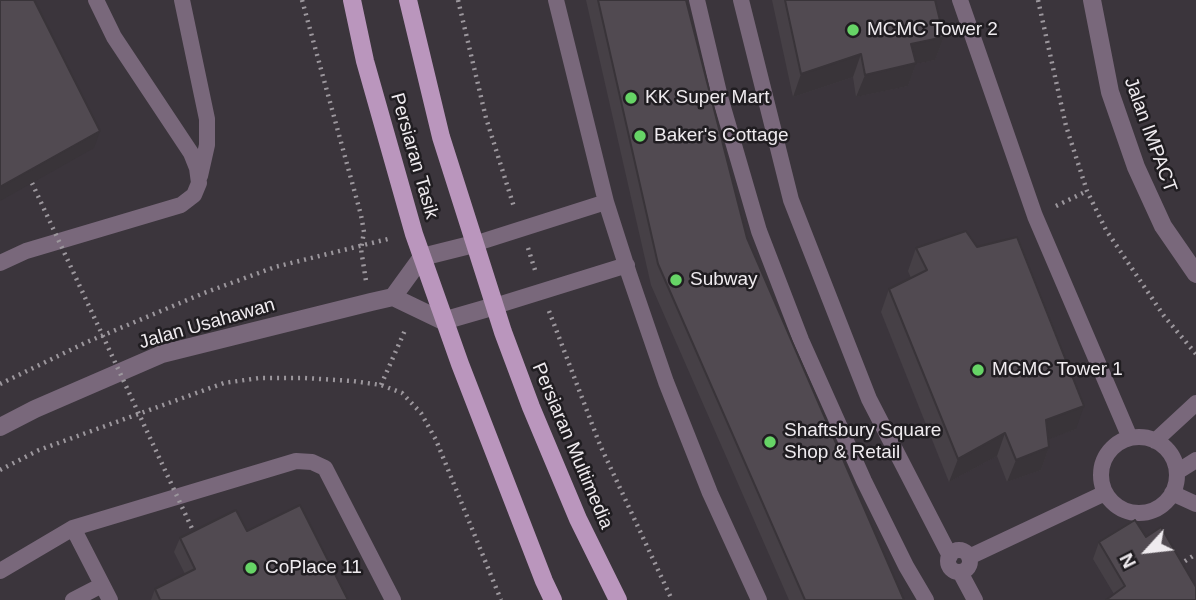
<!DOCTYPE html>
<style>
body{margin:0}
#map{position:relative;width:1196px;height:600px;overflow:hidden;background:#3b353c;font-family:Arial,sans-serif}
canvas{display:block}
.north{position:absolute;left:1112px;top:516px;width:70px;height:70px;-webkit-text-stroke:5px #201d21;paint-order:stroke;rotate:243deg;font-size:19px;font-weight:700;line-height:28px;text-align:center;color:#efebef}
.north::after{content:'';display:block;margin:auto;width:24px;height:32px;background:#efebef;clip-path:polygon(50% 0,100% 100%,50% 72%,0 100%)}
</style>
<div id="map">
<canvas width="1196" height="600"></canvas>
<div class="north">N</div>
</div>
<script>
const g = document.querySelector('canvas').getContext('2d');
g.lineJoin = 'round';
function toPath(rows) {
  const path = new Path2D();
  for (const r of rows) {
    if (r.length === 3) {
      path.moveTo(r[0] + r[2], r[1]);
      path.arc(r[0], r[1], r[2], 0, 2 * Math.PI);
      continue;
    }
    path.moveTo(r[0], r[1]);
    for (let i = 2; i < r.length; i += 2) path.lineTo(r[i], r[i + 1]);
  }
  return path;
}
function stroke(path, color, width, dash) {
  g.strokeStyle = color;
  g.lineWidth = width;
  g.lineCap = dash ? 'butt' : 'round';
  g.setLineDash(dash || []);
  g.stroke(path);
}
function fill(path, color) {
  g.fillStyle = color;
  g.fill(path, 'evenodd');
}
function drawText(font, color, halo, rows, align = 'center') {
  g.font = font + ' Arial,sans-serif';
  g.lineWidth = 5;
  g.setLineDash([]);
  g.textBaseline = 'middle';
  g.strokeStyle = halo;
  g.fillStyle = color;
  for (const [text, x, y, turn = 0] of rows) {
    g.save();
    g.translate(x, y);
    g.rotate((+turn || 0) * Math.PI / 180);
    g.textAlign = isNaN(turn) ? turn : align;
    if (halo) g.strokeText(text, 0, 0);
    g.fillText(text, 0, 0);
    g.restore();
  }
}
stroke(toPath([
 [302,0,361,215,364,232,361,249,366,281],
 [458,0,486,118,514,207],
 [1038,0,1066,126,1087,191,1106,230,1164,316,1196,354],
 [1056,206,1087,191],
 [528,248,535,270],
 [549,311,600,445,672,600],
 [0,384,87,342,204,293,275,267,392,238],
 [381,385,406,328],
 [0,470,39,450,224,383,259,378,304,378,353,381,381,385,402,393,421,413,436,440,501,600],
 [1179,565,1196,554]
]), '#9c979d', 4.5, [2, 5]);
stroke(toPath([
 [182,0,207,119,207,145,200,176],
 [556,0,606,202,629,274,666,382,710,493,759,600],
 [697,0,720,97,759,231,801,340,864,481,906,566,926,600],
 [741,0,791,200,869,399,950,556],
 [960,0,1035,216,1130,438],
 [474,244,606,202],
 [0,263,26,251,181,205,194,195,199,183,197,168,191,153,114,37,96,0],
 [495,306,627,265],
 [1139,475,38],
 [1155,441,1196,403],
 [1177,472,1196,460],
 [1172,493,1196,504],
 [73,528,110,600],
 [959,561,11],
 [969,557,1105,493],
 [0,571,73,528,296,461,312,462,325,468,393,600],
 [960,572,975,600],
 [73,600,102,585]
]), '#79687b', 16);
stroke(toPath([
 [393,297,422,257,474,244],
 [0,427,35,409,162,354,371,302,393,297,443,321,495,306]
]), '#79687b', 18);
stroke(toPath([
 [1092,0,1110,92,1136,167,1163,226,1196,274]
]), '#79687b', 18);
stroke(toPath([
 [352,0,365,61,414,234,460,364,544,581,553,600],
 [408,0,441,137,503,332,531,407,578,519,618,600]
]), '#ba96bd', 18);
stroke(toPath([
 [32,183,195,535]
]), '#9c979d', 4.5, [2, 5]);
fill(toPath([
 [586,0,686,0,747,238,904,600,789,600,651,285],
 [772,0,935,0,944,37,935,60,916,64,908,86,856,97,853,77,793,97],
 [916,248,1076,429,1048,439,1049,447,1041,470,1007,482,997,456,949,482,881,312,889,289,911,278,908,271],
 [247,531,348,600,151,600,155,589,185,574,174,552,180,538],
 [1146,537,1196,587,1114,594,1093,559,1099,542]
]), '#464046');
fill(toPath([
 [944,37,935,60,916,64,908,86,856,97,865,75,911,44],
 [861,54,853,77,793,97,801,74],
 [100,131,94,148,0,201,0,187],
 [1084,406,1076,429,1038,443,1046,420],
 [1005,433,997,456,949,482,958,459],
 [1049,447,1041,470,1007,482,1016,460]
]), '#393439');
const building = toPath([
 [0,0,34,0,100,131,0,187,0,0],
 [598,0,686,0,747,238,904,600,805,600,658,264,598,0],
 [785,0,935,0,944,37,911,44,916,63,865,75,861,54,801,74,785,0],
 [966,231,977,247,1017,237,1084,406,1046,420,1049,447,1016,460,1005,433,958,459,889,289,927,270,916,248,966,231],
 [300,505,348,600,160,600,155,589,195,569,180,538,236,510,247,531,300,505],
 [1135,520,1146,537,1161,527,1196,587,1196,600,1106,600,1125,586,1099,542,1135,520]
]);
fill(building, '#514a51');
stroke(building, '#393439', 2);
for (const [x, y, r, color] of [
 [853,30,7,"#66d466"],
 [631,98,7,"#66d466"],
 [640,136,7,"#66d466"],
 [676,280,7,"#66d466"],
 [978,370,7,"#66d466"],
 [770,442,7,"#66d466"],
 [251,568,7,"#66d466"]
]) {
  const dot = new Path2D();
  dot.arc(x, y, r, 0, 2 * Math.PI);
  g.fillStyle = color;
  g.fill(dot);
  stroke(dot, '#201d21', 2.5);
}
drawText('19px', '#efebef', '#201d21', [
 ["MCMC Tower 2",867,30],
 ["KK Super Mart",645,98],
 ["Baker's Cottage",654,136],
 ["Subway",690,280],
 ["MCMC Tower 1",992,370],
 ["Shaftsbury Square",784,431],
 ["Shop & Retail",784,453],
 ["CoPlace 11",265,568]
], 'left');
drawText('19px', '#efebef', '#201d21', [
 ["Jalan IMPACT",1150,135,70],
 ["Persiaran Tasik",414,156,74],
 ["Jalan Usahawan",207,324,-16],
 ["Persiaran Multimedia",572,446,67]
]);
</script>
